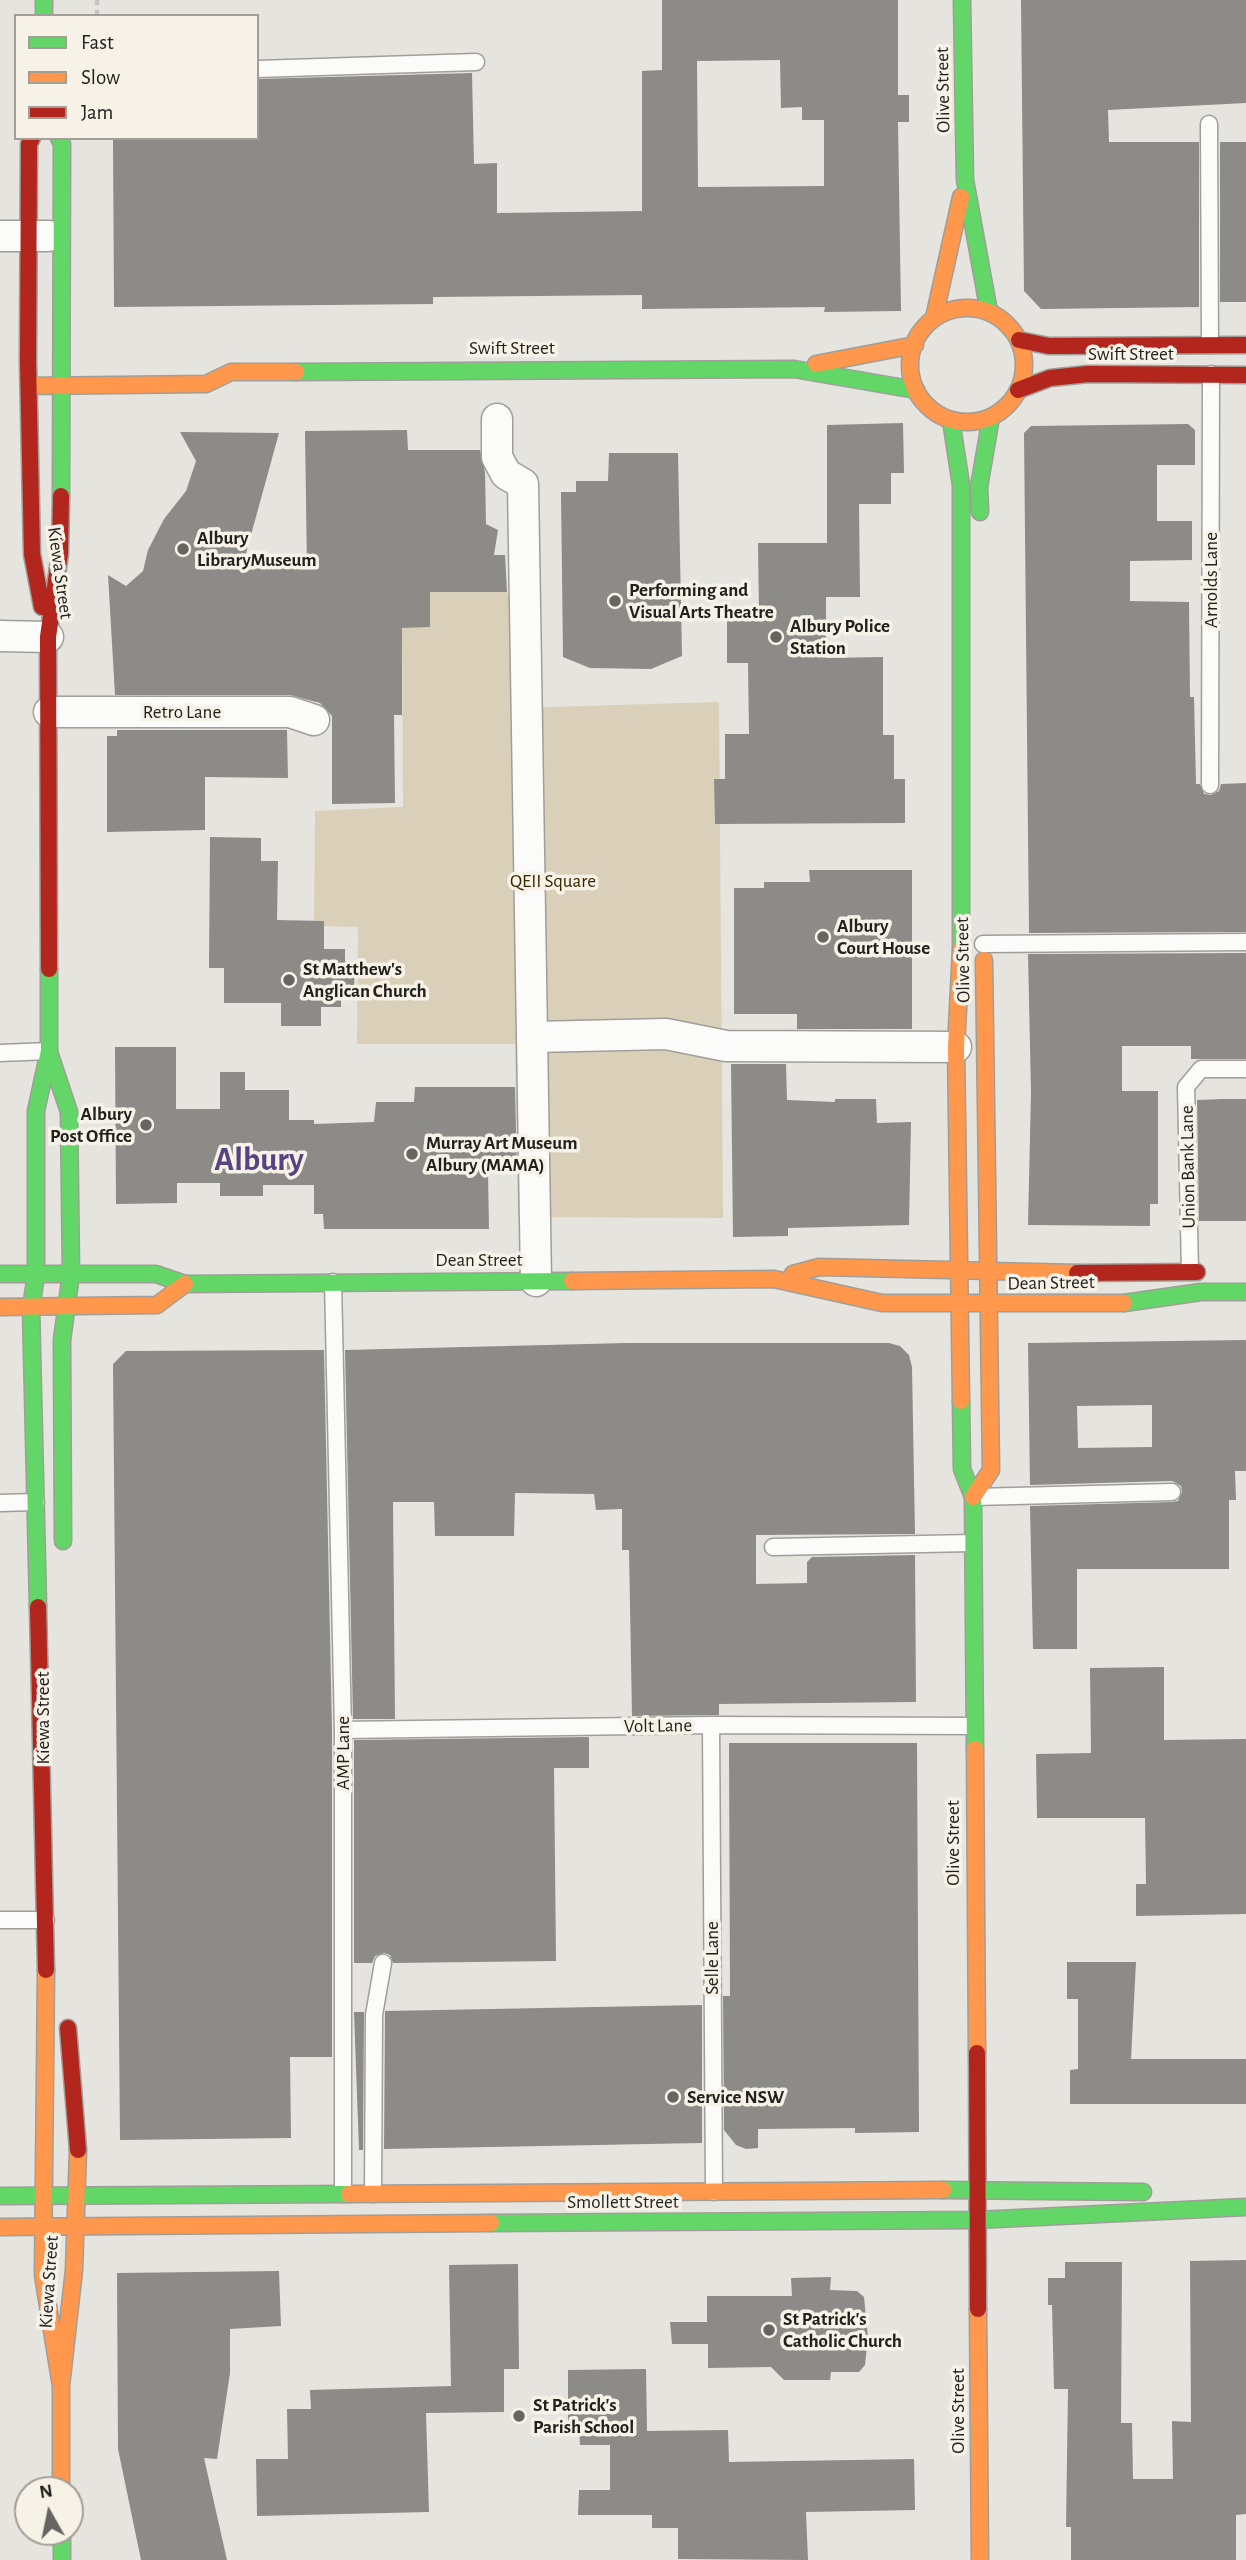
<!DOCTYPE html>
<style>
body{margin:0}
#map{position:relative;width:1246px;height:2560px;overflow:hidden;background:#e6e4de;font-family:"Alegreya Sans",sans-serif}
canvas{display:block}
.legend{position:absolute;left:14px;top:14px;width:245px;height:126px;box-sizing:border-box;background:#f7f2e8;border:2px solid #a29e97;margin:0;padding:9px 12px;list-style:none;font-size:21px;color:#23211d}
.legend li{display:flex;align-items:center;gap:14px;height:35px}
.legend b{width:35px;border:2px solid #a29e97}
.north{position:absolute;left:14px;top:2476px;width:70px;height:70px;box-sizing:border-box;background:#f7f2e8;border:2px solid #a29e97;border-radius:50%;rotate:351deg;font-size:19px;font-weight:700;line-height:28px;text-align:center;color:#23211d}
.north::after{content:'';display:block;margin:auto;width:24px;height:32px;background:#676561;clip-path:polygon(50% 0,100% 100%,50% 72%,0 100%)}
</style>
<div id="map">
<canvas width="1246" height="2560"></canvas>
<ul class="legend">
<li><b style="height:9px;background:#63d668"></b>Fast</li>
<li><b style="height:9px;background:#ff974d"></b>Slow</li>
<li><b style="height:9px;background:#b3261e"></b>Jam</li>
</ul>
<div class="north">N</div>
</div>
<script>
const g = document.querySelector('canvas').getContext('2d');
g.lineJoin = 'round';
function fill(path, color) {
  g.fillStyle = color;
  g.fill(path, 'evenodd');
}
function toPath(rows) {
  const path = new Path2D();
  for (const r of rows) {
    if (r.length === 3) {
      path.moveTo(r[0] + r[2], r[1]);
      path.arc(r[0], r[1], r[2], 0, 2 * Math.PI);
      continue;
    }
    path.moveTo(r[0], r[1]);
    for (let i = 2; i < r.length; i += 2) path.lineTo(r[i], r[i + 1]);
  }
  return path;
}
function stroke(path, color, width, dash) {
  g.strokeStyle = color;
  g.lineWidth = width;
  g.lineCap = dash ? 'butt' : 'round';
  g.setLineDash(dash || []);
  g.stroke(path);
}
function drawText(font, color, halo, rows, align = 'center') {
  g.font = font + ' "Alegreya Sans",sans-serif';
  g.lineWidth = 7;
  g.setLineDash([]);
  g.textBaseline = 'middle';
  g.strokeStyle = halo;
  g.fillStyle = color;
  for (const [text, x, y, turn = 0] of rows) {
    g.save();
    g.translate(x, y);
    g.rotate((+turn || 0) * Math.PI / 180);
    g.textAlign = isNaN(turn) ? turn : align;
    if (halo) g.strokeText(text, 0, 0);
    g.fillText(text, 0, 0);
    g.restore();
  }
}
fill(toPath([
 [423,592,507,592,513,604,515,708,719,702,723,1218,518,1217,515,1044,357,1044,358,927,314,926,315,811,403,807,402,632,397,628]
]), '#dad0b9');
fill(toPath([
 [662,0,898,0,898,95,909,95,909,122,898,122,901,311,824,312,825,307,642,309,642,295,433,297,433,304,114,307,113,138,257,138,257,79,472,73,474,164,497,163,497,213,642,211,642,71,662,70],
 [780,60,781,108,802,107,802,120,824,120,824,186,698,187,697,61],
 [1021,0,1246,0,1246,103,1108,110,1109,142,1199,142,1199,307,1041,309,1024,291],
 [1220,142,1246,142,1246,302,1220,302],
 [903,423,904,473,891,473,891,504,859,504,860,597,826,597,826,658,883,657,883,735,894,735,894,779,905,779,905,823,715,824,714,779,725,779,725,734,749,734,748,663,727,663,727,616,759,616,758,543,827,543,827,425],
 [1188,424,1195,430,1195,465,1157,465,1157,521,1192,521,1192,560,1130,561,1130,601,1189,602,1190,697,1194,697,1196,784,1200,784,1204,794,1211,795,1219,791,1221,784,1246,783,1246,932,1029,933,1024,433,1031,426],
 [407,430,408,450,480,450,485,472,486,524,498,530,494,555,505,555,507,592,430,592,430,627,402,628,402,715,394,715,395,803,332,804,332,716,320,703,290,695,115,695,108,575,126,586,143,571,148,550,164,519,186,491,196,461,180,432,279,433,243,564,307,569,305,431],
 [609,453,678,453,682,656,651,669,590,668,563,657,561,492,576,492,576,481,608,481],
 [117,730,287,730,288,778,205,777,205,830,107,832,107,736,117,736],
 [210,837,261,838,261,861,278,861,277,920,324,921,324,949,345,949,345,961,355,961,354,991,341,991,341,1007,321,1007,321,1026,281,1026,281,1003,224,1003,224,968,209,968],
 [809,870,912,870,912,1029,797,1029,797,1014,734,1014,734,888,764,888,764,882,810,882],
 [1246,953,1246,1059,1191,1059,1191,1046,1122,1046,1122,1091,1158,1091,1158,1204,1150,1204,1150,1226,1028,1225,1031,1092,1028,954],
 [115,1047,176,1047,176,1109,220,1109,220,1072,245,1072,245,1090,289,1090,289,1120,314,1120,314,1124,374,1122,376,1102,414,1102,415,1087,515,1087,517,1173,488,1173,489,1229,324,1229,323,1214,314,1214,314,1185,263,1185,263,1196,220,1196,220,1183,177,1183,177,1203,116,1204],
 [731,1064,786,1064,787,1100,835,1102,835,1099,876,1099,877,1123,911,1122,909,1225,788,1228,788,1236,733,1237],
 [1223,1099,1246,1099,1246,1221,1199,1221,1197,1100],
 [1246,1340,1246,1471,1235,1471,1236,1500,1229,1500,1229,1569,1077,1569,1077,1649,1033,1649,1030,1506,1172,1502,1178,1501,1182,1492,1181,1486,1172,1481,1030,1485,1028,1343],
 [1152,1405,1152,1447,1078,1448,1077,1406],
 [626,1343,889,1343,900,1346,909,1355,912,1367,915,1534,756,1535,756,1584,807,1583,807,1562,812,1557,915,1555,916,1702,719,1704,719,1715,632,1716,629,1550,622,1550,622,1509,596,1510,594,1494,515,1493,514,1536,435,1536,434,1502,393,1502,395,1719,353,1719,345,1350],
 [324,1350,332,1730,332,2057,290,2057,291,2138,120,2140,113,1364,126,1351],
 [1164,1667,1164,1740,1246,1739,1246,1914,1136,1916,1136,1884,1146,1884,1145,1818,1037,1818,1036,1754,1091,1753,1090,1668],
 [589,1737,589,1768,554,1768,556,1961,393,1963,390,1955,384,1953,375,1956,372,1963,354,1963,354,1740],
 [729,1743,917,1743,919,2132,855,2133,855,2128,758,2129,758,2148,746,2149,736,2145,724,2130,723,1996,730,1996],
 [1067,1962,1136,1962,1131,2059,1246,2059,1246,2104,1070,2104,1070,2070,1078,2069,1078,1999,1067,1999],
 [702,2005,702,2143,384,2149,385,2011],
 [354,2012,364,2012,363,2150,359,2150],
 [1246,2260,1246,2514,1236,2515,1236,2560,1071,2560,1071,2527,1066,2527,1068,2389,1054,2389,1052,2305,1048,2305,1048,2278,1065,2278,1065,2262,1122,2262,1121,2423,1132,2423,1133,2479,1173,2479,1172,2421,1191,2422,1190,2261],
 [518,2264,519,2369,504,2369,504,2412,426,2413,429,2512,257,2516,256,2459,288,2459,287,2409,311,2409,310,2390,451,2386,449,2265],
 [279,2271,281,2326,230,2329,230,2373,217,2459,204,2458,227,2560,141,2560,118,2449,117,2273],
 [831,2277,830,2290,857,2291,864,2297,868,2337,865,2365,859,2372,831,2372,830,2380,784,2380,771,2367,708,2368,708,2344,672,2344,670,2322,707,2322,707,2296,792,2296,791,2278],
 [646,2369,647,2431,728,2430,729,2462,914,2459,915,2510,806,2512,808,2560,678,2559,678,2528,652,2528,652,2515,578,2515,579,2490,610,2490,610,2445,580,2445,579,2430,568,2430,568,2370]
]), '#8c8b87');
const lane = toPath([
 [257,69,476,62],
 [1209,124,1210,345],
 [1210,785,1211,374],
 [983,944,1246,942],
 [0,1053,49,1051],
 [1190,1272,1186,1087,1201,1069,1246,1069],
 [333,1282,343,1730,343,2194],
 [975,1497,1172,1492],
 [0,1503,36,1502],
 [773,1547,972,1543],
 [711,1725,714,2192],
 [343,1730,711,1725,974,1726],
 [0,1920,46,1920],
 [373,2194,374,2015,383,1963]
]);
const street = toPath([
 [0,236,49,236],
 [497,419,497,457,506,474,523,484,536,1281],
 [0,636,48,637],
 [49,712,290,712,314,720],
 [534,1037,666,1034,726,1046,956,1047]
]);
const fast = toPath([
 [44,0,44,16],
 [962,0,965,180,989,312],
 [59,138,62,144,61,496],
 [296,372,794,369,916,390],
 [951,420,961,485,961,949],
 [980,512,979,487,991,417],
 [49,1052,69,1112,71,1274,62,1340,63,1541],
 [0,1274,156,1274,185,1284,572,1281],
 [1124,1303,1201,1292,1246,1292],
 [961,1401,962,1469,973,1497,975,1749],
 [38,1607,31,1308,36,1275,36,1111,49,1051,49,969],
 [943,2190,1143,2192],
 [0,2196,349,2194],
 [491,2223,977,2220,1246,2207],
 [62,2532,62,2560]
]);
const slow = toPath([
 [967,365,57],
 [934,318,961,197],
 [816,364,915,345],
 [29,386,206,384,231,372,296,372],
 [793,1274,819,1267,1077,1273],
 [572,1281,774,1279,882,1303,1124,1303],
 [0,1307,157,1305,185,1284],
 [961,1401,956,1047,961,949],
 [973,1497,991,1470,984,960],
 [975,1749,977,2053],
 [46,1970,43,2275,61,2386],
 [349,2194,943,2190],
 [0,2227,491,2223],
 [978,2309,980,2560],
 [61,2490,61,2386,74,2270,78,2150]
]);
const jam = toPath([
 [32,138,29,144,28,361,32,554,42,607],
 [1019,340,1049,346,1246,345],
 [1018,390,1050,378,1088,374,1246,375],
 [49,969,48,637,60,553,61,496],
 [1077,1273,1197,1272],
 [38,1607,46,1970],
 [68,2028,78,2150],
 [977,2053,978,2309]
]);
stroke(lane, '#a09e99', 19);
stroke(street, '#a09e99', 33);
stroke(fast, '#a09e99', 19);
stroke(slow, '#a09e99', 19);
stroke(jam, '#a09e99', 19);
stroke(toPath([
 [97,0,97,16]
]), '#c5c4c2', 4.5, [5, 5]);
stroke(lane, '#fbfbfa', 16);
stroke(street, '#fbfbfa', 30);
stroke(fast, '#63d668', 16);
stroke(slow, '#ff974d', 16);
stroke(jam, '#b3261e', 16);
for (const [x, y, r, color] of [
 [183,549,7,"#676561"],
 [615,601,7,"#676561"],
 [776,637,7,"#676561"],
 [823,937,7,"#676561"],
 [289,980,7,"#676561"],
 [146,1125,7,"#676561"],
 [412,1154,7,"#676561"],
 [673,2097,7,"#676561"],
 [769,2330,7,"#676561"],
 [519,2416,7,"#676561"]
]) {
  const dot = new Path2D();
  dot.arc(x, y, r, 0, 2 * Math.PI);
  g.fillStyle = color;
  g.fill(dot);
  stroke(dot, '#f7f2e8', 2.5);
}
drawText('19px', '#23211d', '#f7f2e8', [
 ["Olive Street",943,90,-91],
 ["Swift Street",512,348],
 ["Swift Street",1131,354],
 ["Kiewa Street",60,573,82],
 ["Arnolds Lane",1211,580,-90],
 ["Retro Lane",182,712],
 ["Olive Street",963,960,-91],
 ["Union Bank Lane",1188,1167,-91],
 ["Dean Street",479,1260],
 ["Dean Street",1051,1283,-1],
 ["Kiewa Street",43,1718,-90],
 ["Volt Lane",658,1726,-1],
 ["AMP Lane",343,1753,-90],
 ["Olive Street",953,1843,-90],
 ["Selle Lane",712,1958,-90],
 ["Smollett Street",623,2202],
 ["Kiewa Street",49,2282,-86],
 ["Olive Street",958,2411,-90]
]);
drawText('bold 19px', '#23211d', '#f7f2e8', [
 ["Albury",197,538],
 ["LibraryMuseum",197,560],
 ["Performing and",629,590],
 ["Visual Arts Theatre",629,612],
 ["Albury Police",790,626],
 ["Station",790,648],
 ["Albury",837,926],
 ["Court House",837,948],
 ["St Matthew's",303,969],
 ["Anglican Church",303,991],
 ["Albury",132,1114,"right"],
 ["Post Office",132,1136,"right"],
 ["Murray Art Museum",426,1143],
 ["Albury (MAMA)",426,1165],
 ["Service NSW",687,2097],
 ["St Patrick's",783,2319],
 ["Catholic Church",783,2341],
 ["St Patrick's",533,2405],
 ["Parish School",533,2427]
], 'left');
drawText('19px', '#382800', '#f7f2e8', [
 ["QEII Square",553,881]
]);
drawText('bold 33px', '#564381', '#f7f2e8', [
 ["Albury",259,1160]
]);
</script>
